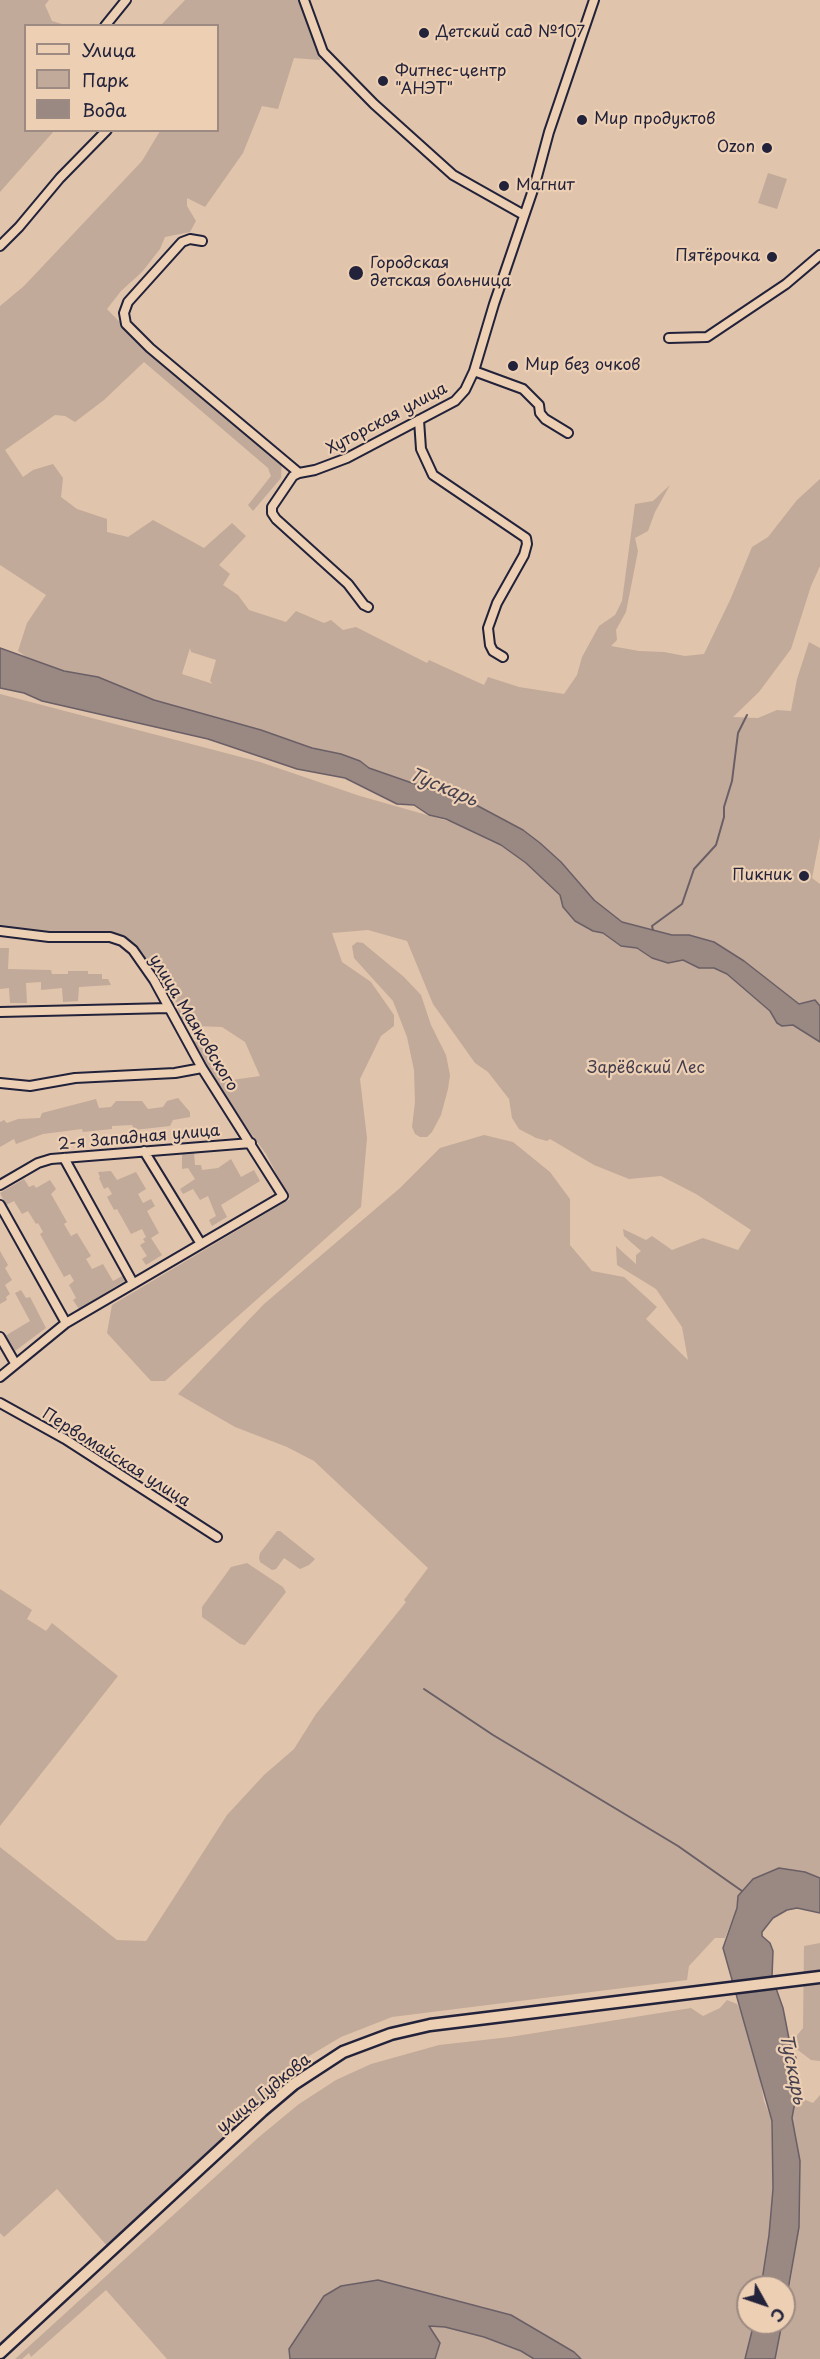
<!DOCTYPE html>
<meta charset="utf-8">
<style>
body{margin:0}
#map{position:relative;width:820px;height:2359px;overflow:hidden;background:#e1c4ac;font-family:"Playpen Sans",sans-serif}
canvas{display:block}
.legend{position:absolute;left:24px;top:24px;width:195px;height:108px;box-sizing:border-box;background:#edcfb3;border:2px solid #9c8a83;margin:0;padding:8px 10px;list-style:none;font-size:18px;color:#22223b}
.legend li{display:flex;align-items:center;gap:12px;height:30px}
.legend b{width:30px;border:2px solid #9c8a83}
.north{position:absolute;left:736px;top:2275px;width:60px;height:60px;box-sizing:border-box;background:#edcfb3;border:2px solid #9c8a83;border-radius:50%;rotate:130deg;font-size:16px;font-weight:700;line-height:24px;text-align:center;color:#22223b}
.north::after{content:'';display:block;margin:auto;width:21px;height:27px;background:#22223b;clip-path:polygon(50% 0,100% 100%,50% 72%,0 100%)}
</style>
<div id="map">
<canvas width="820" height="2359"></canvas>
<ul class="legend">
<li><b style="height:8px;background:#edcfb3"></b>Улица</li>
<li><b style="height:16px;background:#c1aa99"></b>Парк</li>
<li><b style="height:16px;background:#9a8882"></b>Вода</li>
</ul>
<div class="north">С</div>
</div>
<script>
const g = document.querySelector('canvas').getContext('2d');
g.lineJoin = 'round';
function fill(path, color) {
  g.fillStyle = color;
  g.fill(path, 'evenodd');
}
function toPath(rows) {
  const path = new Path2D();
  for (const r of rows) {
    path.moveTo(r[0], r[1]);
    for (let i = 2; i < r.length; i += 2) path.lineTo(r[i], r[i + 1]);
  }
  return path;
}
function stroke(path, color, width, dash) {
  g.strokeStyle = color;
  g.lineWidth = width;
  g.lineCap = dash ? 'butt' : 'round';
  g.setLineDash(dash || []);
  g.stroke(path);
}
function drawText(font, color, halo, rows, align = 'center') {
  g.font = font + ' "Playpen Sans",sans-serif';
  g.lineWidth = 4.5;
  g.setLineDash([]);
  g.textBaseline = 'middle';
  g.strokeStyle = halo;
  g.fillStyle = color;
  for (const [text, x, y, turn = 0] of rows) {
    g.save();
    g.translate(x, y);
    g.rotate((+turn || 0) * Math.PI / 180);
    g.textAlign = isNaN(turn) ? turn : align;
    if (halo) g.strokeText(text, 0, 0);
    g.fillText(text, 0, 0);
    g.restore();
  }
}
fill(toPath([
 [0,0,49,0,45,5,52,21,65,25,26,26,26,130,54,131,0,192],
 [185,0,300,0,318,48,320,60,294,58,278,109,262,106,243,153,205,207,187,198,187,206,196,221,190,232,165,237,160,249,142,272,121,291,107,309,143,346,282,460,281,478,253,511,248,505,271,476,268,468,144,362,104,400,75,422,65,416,55,415,5,450,23,477,33,470,53,464,63,478,61,497,77,509,107,519,107,532,128,537,153,520,204,548,232,523,246,536,219,565,230,574,223,585,238,595,249,610,286,622,296,611,324,623,331,620,343,630,356,627,427,663,429,660,484,685,488,677,519,687,564,694,577,675,582,657,599,626,615,615,622,601,635,504,653,501,670,485,655,512,648,531,635,538,638,551,626,612,616,630,617,640,611,646,639,651,664,652,685,656,704,654,731,598,752,547,768,537,797,500,820,479,820,566,811,586,791,649,759,692,733,717,758,718,777,710,791,711,797,679,809,642,820,648,820,837,812,878,820,884,820,1006,815,1000,799,1005,744,961,714,942,689,935,672,935,622,922,594,900,561,862,540,843,523,830,471,803,369,768,360,761,341,754,312,748,261,730,154,700,98,677,64,671,32,661,18,651,27,623,46,595,0,565,0,306,24,286,142,161,160,131,218,130,218,26,161,25],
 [190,648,191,652,216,660,210,681,213,684,182,674],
 [768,173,787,179,777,209,758,203],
 [0,694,260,762,360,796,455,823,501,845,526,863,560,895,563,907,593,931,603,933,621,946,637,948,652,958,667,963,683,960,699,968,714,968,727,974,770,1011,777,1023,782,1026,793,1024,820,1042,820,1878,805,1872,765,1874,753,1879,738,1896,737,1908,725,1938,715,1938,689,1966,687,1980,392,2017,341,2037,309,2056,108,2247,57,2189,4,2237,0,2233,0,1847,117,1940,146,1941,227,1815,264,1775,294,1749,316,1714,406,1602,404,1600,428,1568,314,1461,287,1447,235,1427,178,1394,264,1304,400,1188,440,1148,484,1135,513,1142,550,1172,570,1199,570,1245,592,1271,624,1277,657,1307,646,1319,688,1360,682,1327,656,1289,617,1265,616,1246,636,1264,636,1255,641,1251,624,1236,623,1229,646,1240,652,1236,672,1250,703,1238,738,1250,751,1230,696,1194,661,1176,629,1179,594,1165,550,1139,547,1141,536,1138,519,1129,512,1118,509,1099,488,1072,475,1063,433,1004,407,941,368,930,332,933,342,962,371,982,394,1015,394,1026,381,1036,360,1079,367,1138,361,1207,165,1381,151,1381,107,1333,112,1305,290,1199,266,1154,211,1078,186,1037,205,1046,232,1080,260,1076,245,1042,222,1027,195,1026,181,1019,172,989,167,991,136,947,124,938,96,932,49,932,0,927],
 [357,942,363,943,404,977,421,995,431,1025,446,1055,450,1075,448,1089,441,1115,432,1132,427,1137,420,1137,415,1134,412,1127,415,1102,414,1070,407,1037,393,1001,354,958,352,946],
 [0,948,9,948,8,969,51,970,52,974,68,974,68,971,88,971,88,974,102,974,102,979,108,979,111,985,79,987,78,1001,63,1002,62,988,41,990,41,982,26,983,27,1003,10,1003,9,988,0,989],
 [178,1098,190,1112,190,1117,173,1120,170,1126,134,1130,132,1125,112,1126,112,1129,83,1132,82,1129,43,1134,16,1144,14,1139,0,1147,0,1122,4,1120,7,1123,18,1119,40,1118,42,1113,96,1099,99,1108,111,1107,116,1101,142,1101,148,1109,163,1107,167,1101],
 [194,1152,195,1165,201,1165,202,1170,218,1168,231,1159,241,1177,254,1170,260,1181,221,1205,227,1217,212,1226,209,1220,216,1216,208,1196,200,1200,193,1189,183,1194,180,1189,195,1179,188,1168,182,1169,182,1153],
 [111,1171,117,1180,136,1172,146,1189,138,1194,143,1203,151,1199,155,1206,147,1211,159,1233,151,1238,162,1255,146,1265,142,1259,147,1256,140,1245,145,1242,143,1239,146,1237,142,1229,131,1234,117,1209,114,1210,107,1197,112,1194,108,1187,104,1189,99,1178,100,1177,98,1172],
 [24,1179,29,1187,34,1185,36,1188,50,1180,56,1189,51,1194,67,1222,64,1224,71,1236,77,1233,91,1256,86,1259,92,1269,103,1264,113,1281,124,1275,126,1280,79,1309,73,1300,76,1298,69,1285,74,1281,70,1274,64,1277,40,1234,43,1232,38,1223,36,1224,28,1211,22,1214,14,1201,6,1205,0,1193],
 [0,1251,8,1265,5,1268,12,1280,5,1285,10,1294,6,1297,7,1300,0,1304],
 [21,1290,26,1298,30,1297,46,1328,15,1351,5,1336,30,1321,15,1293],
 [277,1531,280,1531,315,1559,309,1565,300,1569,284,1558,276,1569,272,1570,260,1562,259,1558,260,1553],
 [247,1563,283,1587,286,1592,245,1645,240,1644,202,1617,202,1607,231,1567],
 [0,1589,32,1610,27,1619,46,1631,52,1623,118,1676,0,1826],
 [820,1943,820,2061,811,2060,790,2044,803,2028,804,1946],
 [727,2000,737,2004,742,2014,758,2068,764,2101,772,2121,773,2189,769,2235,761,2287,748,2287,748,2323,754,2323,745,2359,581,2359,574,2351,543,2334,484,2307,444,2299,378,2280,324,2297,290,2349,290,2359,167,2359,106,2290,31,2357,29,2353,22,2359,15,2359,259,2137,299,2104,336,2080,371,2064,439,2045,510,2037,691,2008,703,2016,720,2008],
 [820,2095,820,2359,775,2359,782,2323,784,2323,799,2227,800,2161,792,2118,796,2096,813,2103],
 [428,2326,445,2327,484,2337,521,2351,534,2359,435,2359,440,2343]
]), '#c1aa99');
const water = toPath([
 [0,648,64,671,98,677,154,700,261,730,312,748,341,754,360,761,369,768,478,806,523,830,540,843,561,862,594,900,622,922,672,935,689,935,714,942,744,961,799,1004,815,1000,820,1006,820,1042,793,1025,782,1026,777,1023,770,1011,727,974,714,968,699,968,683,960,668,963,652,958,637,948,621,946,603,933,593,931,575,921,563,907,560,895,526,863,501,845,446,819,429,815,414,805,397,804,345,778,297,769,208,739,42,701,24,693,0,688,0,648],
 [779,1868,805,1872,820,1878,820,1913,797,1908,787,1910,773,1918,762,1932,762,1936,770,1943,773,1951,772,1977,783,2008,790,2044,796,2058,793,2077,796,2096,792,2118,800,2161,799,2227,784,2313,784,2287,761,2287,769,2235,773,2189,772,2121,723,1948,737,1908,738,1896,753,1879,779,1868],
 [378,2280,511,2315,574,2352,581,2359,534,2359,521,2351,484,2337,445,2327,429,2326,440,2343,435,2359,290,2359,289,2349,324,2296,341,2286,378,2280],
 [754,2323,782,2323,775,2359,745,2359,754,2323]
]);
fill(water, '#9a8882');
stroke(water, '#6a5f66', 1.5);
stroke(toPath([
 [653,930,652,926,682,904,694,869,716,845,724,817,724,807,732,781,738,733,747,715],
 [424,1689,493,1735,678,1846,742,1891]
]), '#6a5f66', 2);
const minor = toPath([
 [304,0,323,52,374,104,453,175,524,215],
 [105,26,126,0],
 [202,241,190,239,182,242,128,302,124,313,126,324,150,348,299,473,315,470,347,458,455,401,465,390,474,371,494,304,535,184,549,132,594,0],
 [0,246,19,227,60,178,107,130],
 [669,338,707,337,786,284,820,255],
 [474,371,523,389,539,405,540,413,545,419,568,433],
 [419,420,421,449,433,475,526,538,527,544,524,555,497,603,488,628,490,645,493,651,503,657],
 [299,473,293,476,272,507,272,513,276,519,348,584,364,605,368,607],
 [0,931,49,937,110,937,122,941,133,950,154,980,202,1068,283,1196,66,1323,0,1377],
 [0,1012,169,1008],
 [0,1083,30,1086,75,1078,175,1073,202,1068],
 [144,1151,201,1244],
 [64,1158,133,1283],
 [0,1185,38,1163,51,1159,251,1143],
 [0,1205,66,1323],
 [0,1337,15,1363],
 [0,1403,65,1439,217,1537]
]);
const major = toPath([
 [0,2353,262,2111,294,2084,343,2052,391,2034,430,2025,820,1977]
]);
stroke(minor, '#22223b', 12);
stroke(major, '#22223b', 15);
stroke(minor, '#edcfb3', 8);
stroke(major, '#edcfb3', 10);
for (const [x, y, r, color] of [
 [424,33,6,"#22223b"],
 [383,81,6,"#22223b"],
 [582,120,6,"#22223b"],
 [767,148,6,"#22223b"],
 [504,186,6,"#22223b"],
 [772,257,6,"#22223b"],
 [356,273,8,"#22223b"],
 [513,366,6,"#22223b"],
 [804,876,6,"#22223b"]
]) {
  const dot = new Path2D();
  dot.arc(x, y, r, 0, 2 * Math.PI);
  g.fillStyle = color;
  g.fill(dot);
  stroke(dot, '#edcfb3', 2);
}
drawText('16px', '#22223b', '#edcfb3', [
 ["Детский сад №107",436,33],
 ["Фитнес-центр",395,72],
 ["\"АНЭТ\"",395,90],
 ["Мир продуктов",594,120],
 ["Ozon",755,148,"right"],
 ["Магнит",516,186],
 ["Пятёрочка",760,257,"right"],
 ["Городская",370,264],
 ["детская больница",370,282],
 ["Мир без очков",525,366],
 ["Пикник",792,876,"right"]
], 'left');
drawText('16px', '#22223b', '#edcfb3', [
 ["Хуторская улица",387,419,-28],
 ["улица Маяковского",193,1023,59],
 ["2-я Западная улица",139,1138,-5],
 ["Первомайская улица",116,1458,32],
 ["улица Гудкова",264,2094,-39]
]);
drawText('16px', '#423d4e', '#edcfb3', [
 ["Зарёвский Лес",646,1069]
]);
drawText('italic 18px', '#464150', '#edcfb3', [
 ["Тускарь",443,788,23],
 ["Тускарь",792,2069,79]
]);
</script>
